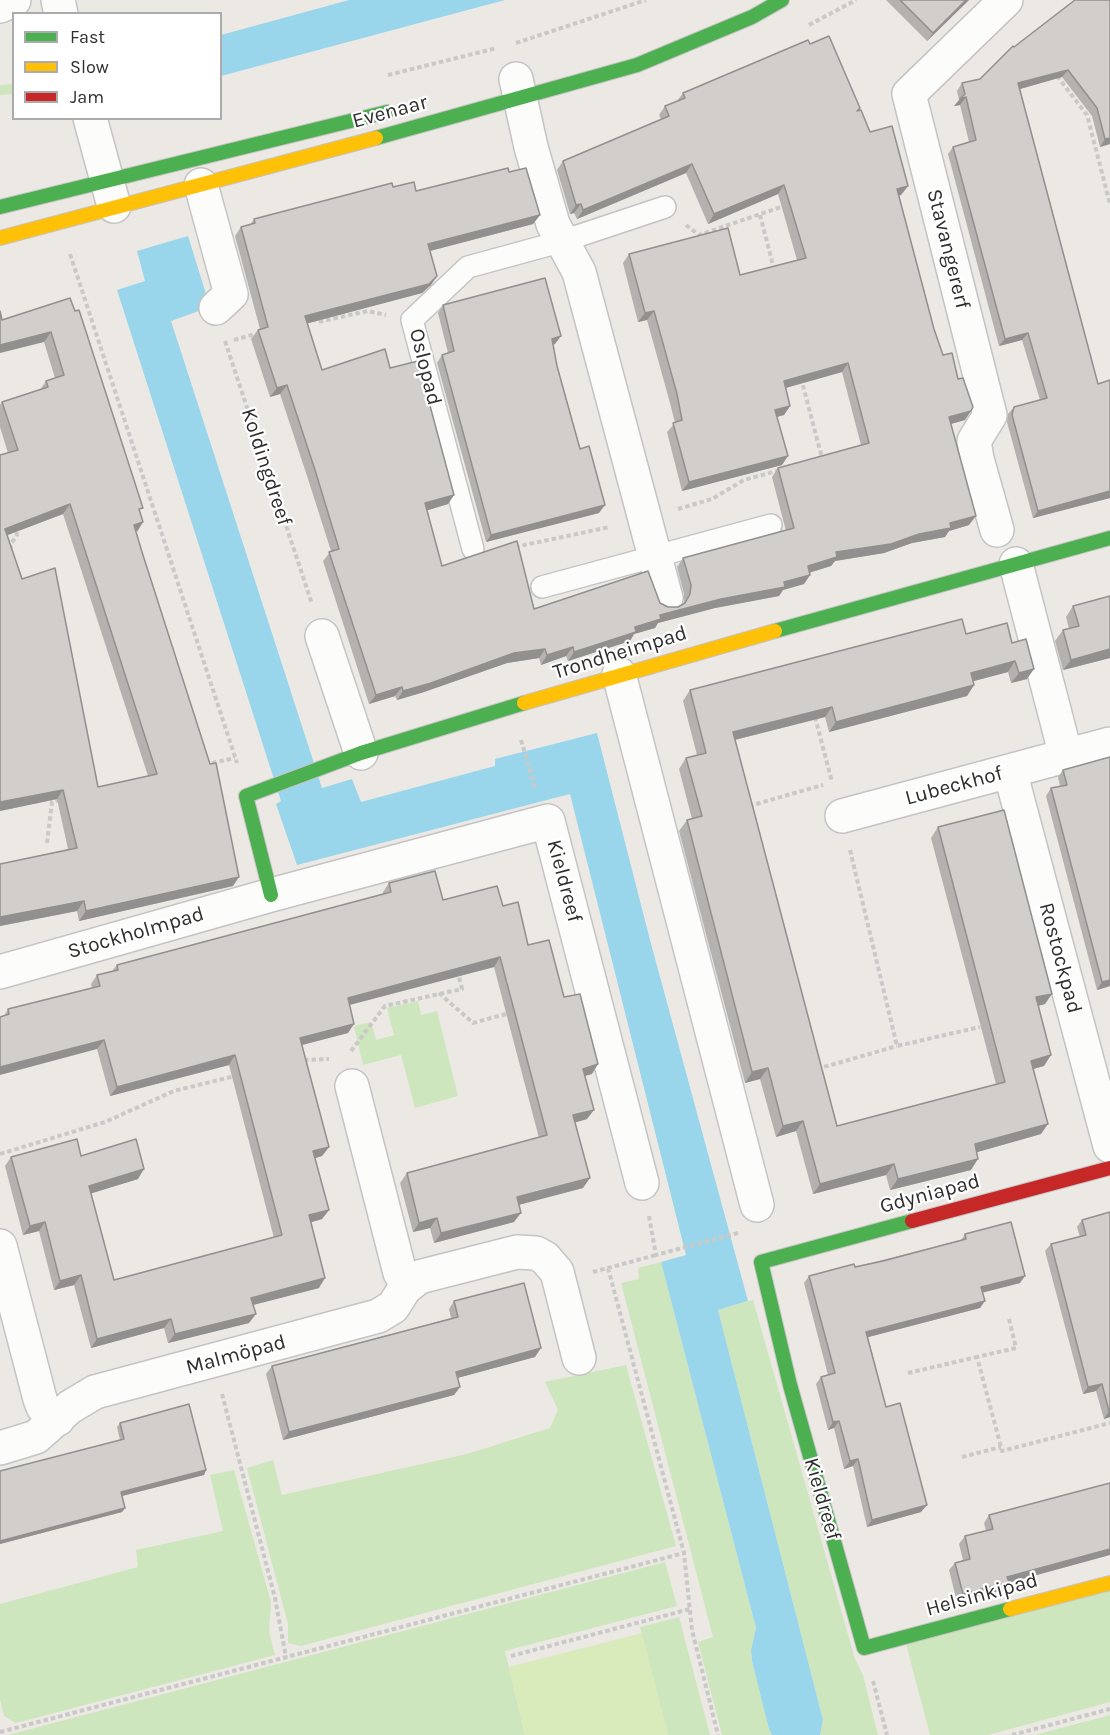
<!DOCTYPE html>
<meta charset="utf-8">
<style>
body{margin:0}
#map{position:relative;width:1110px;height:1735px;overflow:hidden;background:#ece8e4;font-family:Karla,sans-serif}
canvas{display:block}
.legend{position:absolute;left:12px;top:12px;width:210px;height:108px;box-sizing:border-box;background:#fff;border:2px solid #ababab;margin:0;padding:8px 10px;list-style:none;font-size:18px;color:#2e2e2e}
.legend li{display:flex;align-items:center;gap:12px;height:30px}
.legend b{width:30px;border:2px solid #ababab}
</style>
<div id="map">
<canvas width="1110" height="1735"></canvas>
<ul class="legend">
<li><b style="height:8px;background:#4caf50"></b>Fast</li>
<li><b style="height:8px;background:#ffc107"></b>Slow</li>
<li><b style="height:8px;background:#c62828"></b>Jam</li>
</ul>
</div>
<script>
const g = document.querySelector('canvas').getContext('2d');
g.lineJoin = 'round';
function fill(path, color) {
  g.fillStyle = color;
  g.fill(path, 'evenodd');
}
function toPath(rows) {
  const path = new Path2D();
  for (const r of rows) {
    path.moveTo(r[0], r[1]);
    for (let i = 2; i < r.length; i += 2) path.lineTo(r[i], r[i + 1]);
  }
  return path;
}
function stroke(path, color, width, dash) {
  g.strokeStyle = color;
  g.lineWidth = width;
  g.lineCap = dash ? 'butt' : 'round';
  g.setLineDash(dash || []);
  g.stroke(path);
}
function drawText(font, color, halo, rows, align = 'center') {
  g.font = font + ' Karla,sans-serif';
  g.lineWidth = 4.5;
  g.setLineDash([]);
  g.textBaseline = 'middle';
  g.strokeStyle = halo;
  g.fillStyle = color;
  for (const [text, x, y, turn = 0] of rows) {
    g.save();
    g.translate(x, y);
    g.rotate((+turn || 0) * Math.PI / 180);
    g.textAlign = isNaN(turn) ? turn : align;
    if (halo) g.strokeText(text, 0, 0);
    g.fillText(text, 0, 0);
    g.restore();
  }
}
fill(toPath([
 [13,84,13,94,0,95,0,85],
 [418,1001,421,1015,437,1011,458,1096,415,1108,401,1055,363,1065,354,1026,371,1022,376,1040,394,1035,387,1008],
 [661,1262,756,1628,751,1650,752,1661,772,1735,722,1735,698,1642,713,1637,621,1283,639,1279,638,1268],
 [753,1300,855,1659,863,1675,878,1735,820,1735,823,1720,718,1310],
 [626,1365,676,1546,301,1646,288,1643,288,1624,247,1468,273,1460,282,1495,467,1454,550,1428,558,1410,545,1382],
 [234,1470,271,1602,269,1631,275,1655,16,1723,4,1716,0,1700,0,1604,138,1567,136,1550,223,1531,210,1475],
 [665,1562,677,1606,505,1651,525,1735,8,1735],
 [1110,1590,1110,1702,988,1735,930,1735,906,1644],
 [679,1617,710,1735,668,1735,640,1627],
 [1110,1715,1110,1735,1035,1735]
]), '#cee6be');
fill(toPath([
 [642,1633,668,1735,525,1735,509,1667]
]), '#d9eabb');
fill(toPath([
 [349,0,505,0,221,76,221,35],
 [188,236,210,307,171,321,322,788,352,779,361,802,495,766,495,759,597,733,650,940,748,1301,718,1310,823,1720,820,1735,772,1735,769,1729,752,1661,751,1650,756,1628,661,1262,686,1255,570,794,297,865,276,804,281,801,117,290,145,281,137,251]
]), '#99d6ec');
const lane = toPath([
 [473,549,412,320,468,267,563,241,665,207],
 [542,587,771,525]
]);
const street = toPath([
 [58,0,61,14],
 [0,6,14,0],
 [516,79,531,147,553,224,579,272,666,598],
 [90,118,114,206],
 [201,185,231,294,216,308],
 [997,530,977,459,974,441,990,415,909,94,1006,0],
 [1016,564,1066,756],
 [322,636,361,753],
 [619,674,757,1205],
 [1010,771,1110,1146],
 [842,816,1110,744],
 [0,972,271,895,548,821,642,1183],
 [352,1086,400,1273,409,1285],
 [0,1246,40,1399,43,1407,58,1419],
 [0,1448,36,1437,70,1407,95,1392,378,1316,393,1307,405,1288,419,1277,517,1252,536,1253,545,1258,557,1272,579,1358]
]);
const fast = toPath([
 [376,138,637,65,752,17,782,0],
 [0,207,387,112],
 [775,631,1110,538],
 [271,895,246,796,361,753,524,703],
 [912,1221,761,1262,790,1385,864,1648,1010,1609]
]);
const slow = toPath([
 [0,238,376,138],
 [524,703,775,631],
 [1010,1609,1110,1583]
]);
const jam = toPath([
 [912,1221,1110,1168]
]);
stroke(lane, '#c5c4c5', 24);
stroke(street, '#c5c4c5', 36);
stroke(fast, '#c5c4c5', 16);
stroke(slow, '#c5c4c5', 16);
stroke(jam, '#c5c4c5', 16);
stroke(toPath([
 [809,25,856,0],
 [516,43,646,0],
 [388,75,497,48],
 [1057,76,1087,115,1110,204],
 [760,215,774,269],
 [686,225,699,235,784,206],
 [70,254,237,763],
 [312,319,318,322,368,311,386,315],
 [234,340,259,333],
 [225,341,312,604],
 [801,378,822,458],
 [678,509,712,499,744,480,780,470],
 [515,547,610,527],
 [11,549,10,545,17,535,16,529],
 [815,717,832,782],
 [521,740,535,787],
 [212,763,235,758],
 [749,806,823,785],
 [47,843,52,802,59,800],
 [850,850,897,1046,980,1027],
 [439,993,473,1023,506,1014],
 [351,1051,385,1006,462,989,458,973],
 [304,1060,329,1059],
 [817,1069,897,1046],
 [0,1154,105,1122,174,1091,235,1076],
 [649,1216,656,1255,738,1233],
 [608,1268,684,1553,692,1630,718,1735],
 [593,1272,656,1255],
 [1009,1319,1016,1348,977,1357,1002,1451,1110,1423],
 [908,1373,977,1357],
 [222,1394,275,1598,286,1657],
 [962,1457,1001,1447],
 [511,1656,690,1609],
 [873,1681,887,1735],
 [0,1732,684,1553],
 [1012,1735,1110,1709]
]), '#c9c9c8', 4, [4.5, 3]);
stroke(lane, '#fcfcfb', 21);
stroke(street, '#fcfcfb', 33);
stroke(fast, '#4caf50', 14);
stroke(slow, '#ffc107', 14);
stroke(jam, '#c62828', 14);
fill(toPath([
 [886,0,969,0,927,41],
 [1110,0,1110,144,1100,147,1092,116,1062,77,1020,89,1098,384,1110,380,1110,498,1033,518,1007,422,1008,414,1014,407,1040,400,1022,340,999,346,948,154,953,147,969,142,960,105,954,106,959,100,957,91,962,83,980,79,1014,47],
 [810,44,860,108,858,110,870,132,908,186,901,195,899,195,934,329,965,420,951,424,969,525,949,531,945,537,912,543,884,553,835,561,831,566,809,573,810,575,804,584,783,590,779,596,715,608,658,623,655,628,634,634,630,641,568,661,566,656,541,665,539,658,507,663,424,692,397,700,395,696,369,704,323,561,331,551,308,479,280,394,270,397,251,339,258,330,260,329,235,236,241,227,250,225,254,219,393,187,416,191,509,172,540,215,533,224,430,251,431,285,422,293,307,323,322,370,390,368,454,495,448,504,427,510,442,566,534,609,660,603,668,607,678,607,684,603,684,594,677,567,683,558,786,531,772,477,778,468,861,445,842,372,786,388,790,406,784,415,777,417,782,465,682,491,667,432,675,423,670,403,647,320,638,322,623,263,629,254,740,275,797,260,778,194,708,224,686,173,577,219,574,213,570,214,557,170,563,161,661,119,659,115,665,106,677,101,683,93],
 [70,298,140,513,136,532,233,886,79,921,77,911,0,926,0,864,68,849,57,799,0,811,0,455,8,453,0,427,0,405,2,402,40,390,46,381,55,378,44,342,2,320],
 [63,514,148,776,98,787,7,535],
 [443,305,555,344,553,345,557,366,599,513,486,542,437,363,442,355,448,353,438,313],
 [1073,606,1110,658,1063,670,1055,641,1063,630,1069,629,1066,617],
 [966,634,1012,643,1027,679,1011,683,1008,672,973,681,974,685,967,696,829,732,825,717,735,740,837,1126,996,1084,931,838,938,827,1045,1004,1038,1006,1044,1066,1034,1069,1041,1134,977,1152,971,1170,890,1190,886,1175,813,1194,796,1131,776,1137,760,1079,745,1083,679,831,687,820,692,819,679,769,686,758,697,755,683,701,690,690],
 [1110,757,1110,986,1097,990,1046,796,1051,788,1060,786,1058,777,1063,770],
 [389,883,443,900,503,906,564,997,592,1074,585,1076,587,1119,575,1122,583,1188,519,1205,514,1222,434,1243,430,1228,413,1232,400,1183,407,1173,539,1138,494,967,350,1005,348,1033,302,1045,329,1147,322,1156,315,1158,329,1210,322,1219,311,1222,319,1288,253,1305,249,1323,168,1343,164,1328,91,1348,74,1285,54,1290,39,1231,23,1235,5,1166,11,1157,81,1156,138,1179,91,1193,114,1280,274,1238,229,1065,110,1096,97,1049,4,1016,8,1009,92,988,91,984,97,975,112,971,117,965,383,894,383,892],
 [1110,1212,1110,1417,1104,1419,1096,1391,1083,1394,1045,1251,1051,1244,1080,1237,1077,1227,1082,1220],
 [965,1234,1020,1283,982,1293,980,1308,868,1337,886,1407,921,1512,867,1527,853,1466,844,1469,834,1428,828,1430,816,1384,821,1377,828,1375,804,1283,809,1276,855,1267,961,1240],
 [454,1301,535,1357,457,1378,460,1387,454,1395,283,1440,266,1374,272,1366,451,1318,449,1309],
 [189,1404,206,1470,204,1475,122,1496,125,1508,122,1512,0,1544,0,1471,120,1440,117,1427,120,1423],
 [989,1515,1008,1583,1003,1590,957,1602,949,1570,955,1563,963,1560,959,1544,965,1536,986,1531,984,1523]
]), '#b4b1af');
fill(toPath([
 [966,0,969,0,927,41,933,33],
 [1068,70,1062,77,1013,91,1018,83],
 [966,97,960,105,954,106,960,99],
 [1110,138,1110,144,1100,147,1105,139],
 [692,164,686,173,577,219,583,210],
 [784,185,778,194,708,224,714,214],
 [908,186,901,195,891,198,897,189],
 [581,204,574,213,570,214,576,205],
 [540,215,533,224,422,253,428,244],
 [437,276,431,285,422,293,298,326,305,316],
 [654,311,647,320,638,322,645,313],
 [51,332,44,342,0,353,0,345],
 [1028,333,1022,340,999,346,1005,339],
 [561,336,555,344,546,347,552,339],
 [848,363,842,372,778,390,784,381],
 [287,385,280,394,270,397,277,388],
 [790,406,784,415,768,419,775,410],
 [971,411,965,420,943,426,949,417],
 [788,456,782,465,682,491,689,482],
 [1110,491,1110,498,1033,518,1038,511],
 [454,495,448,504,419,513,425,503],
 [70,504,63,514,0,538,5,529],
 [605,505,599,513,486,542,491,535],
 [976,516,969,525,949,531,945,537,912,543,884,553,835,561,831,566,801,575,808,566,836,552],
 [143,522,137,532,134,525],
 [810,575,804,584,783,590,779,596,715,608,658,623,655,628,634,634,630,641,568,661,574,652,635,627,660,615],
 [573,647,566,656,541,665,547,655],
 [545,649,539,658,507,663,424,692,397,700,403,691,514,653],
 [1110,649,1110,658,1063,670,1071,660],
 [1015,661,1008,672,963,684,971,673],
 [1034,669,1027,679,1011,683,1019,673],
 [974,685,967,696,829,732,836,722],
 [402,687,395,696,369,704,376,695],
 [832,707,825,717,726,742,733,732],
 [63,790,57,799,0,811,0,802],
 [239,877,233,886,79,921,86,911],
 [84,901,77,911,0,926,0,917],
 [500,957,494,967,341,1007,348,998],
 [1110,980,1110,986,1097,990,1102,982],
 [1052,994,1045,1004,1029,1008,1036,997],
 [354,1024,348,1033,294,1047,300,1038],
 [104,1040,97,1049,0,1075,0,1067],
 [235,1055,229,1065,110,1096,117,1087],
 [1051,1055,1044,1066,1024,1071,1031,1061],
 [598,1064,592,1074,576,1078,583,1069],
 [768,1068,760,1079,745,1083,752,1072],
 [594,1110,587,1119,567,1125,573,1115],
 [803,1121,796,1131,776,1137,783,1126],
 [1048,1124,1041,1134,967,1155,975,1144],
 [329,1147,322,1156,306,1161,313,1151],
 [978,1159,971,1170,890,1190,898,1179],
 [894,1164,886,1175,813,1194,820,1184],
 [144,1169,138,1179,83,1196,89,1186],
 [590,1178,583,1188,510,1207,517,1197],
 [329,1210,322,1219,302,1225,309,1215],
 [521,1213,514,1222,434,1243,441,1233],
 [437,1218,430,1228,413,1232,419,1223],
 [45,1222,39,1231,23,1235,30,1226],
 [81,1275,74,1285,54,1290,60,1281],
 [1025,1276,1020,1283,976,1294,981,1287],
 [325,1278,319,1288,245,1307,251,1298],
 [985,1301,980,1308,861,1339,866,1332],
 [256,1314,249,1323,168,1343,175,1334],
 [171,1319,164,1328,91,1348,97,1339],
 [541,1348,535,1357,450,1380,456,1372],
 [1102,1384,1096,1391,1083,1394,1088,1387],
 [460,1387,454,1395,283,1440,289,1432],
 [1109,1411,1110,1411,1110,1417,1104,1419],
 [839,1421,834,1428,828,1430,833,1422],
 [858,1459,853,1466,844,1469,850,1461],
 [206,1470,204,1475,118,1497,121,1492],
 [927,1505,921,1512,867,1527,872,1520],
 [125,1508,122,1512,0,1544,0,1541],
 [1110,1549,1110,1555,1008,1583,1003,1590,957,1602,963,1594,1007,1577]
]), '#92908e');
const building = toPath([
 [900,0,966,0,933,33,900,0],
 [1075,0,1110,0,1110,138,1105,139,1097,108,1068,70,1018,83,1098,384,1110,380,1110,491,1038,511,1012,415,1014,407,1047,398,1028,333,1005,339,953,147,976,140,966,97,960,99,965,94,962,83,980,79,1013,46,1014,47,1075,0],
 [829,36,860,108,857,111,861,110,870,132,892,126,908,186,897,189,934,329,943,355,952,353,958,379,963,378,973,407,971,411,949,417,976,516,950,523,951,528,919,534,891,544,836,552,837,557,808,566,810,575,784,582,785,587,721,599,660,615,661,619,635,627,636,632,574,652,573,647,547,655,545,649,514,653,431,683,403,691,402,687,376,695,329,552,339,549,315,470,287,385,277,388,258,330,268,327,241,227,255,223,254,219,392,183,393,187,414,182,416,191,508,168,509,172,526,168,540,215,428,244,437,276,429,284,305,316,322,370,385,349,390,368,418,361,454,495,425,503,442,566,517,541,534,609,648,571,660,603,668,607,678,607,685,603,690,594,691,585,683,558,794,528,778,468,869,443,848,363,784,381,790,406,775,410,788,456,689,482,673,423,682,420,677,394,654,311,645,313,629,254,728,228,740,275,806,258,784,185,714,214,692,164,583,210,581,204,576,205,563,161,669,116,665,106,685,98,683,93,808,40,810,44,829,36],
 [545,278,561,336,552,339,557,366,580,449,589,446,605,505,491,535,442,355,454,351,443,305,545,278],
 [70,298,75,311,79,310,143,508,139,509,143,522,134,525,142,552,210,764,216,763,239,877,86,911,84,901,0,917,0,864,77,848,63,790,0,802,0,455,18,450,2,402,48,387,46,381,64,375,51,332,0,345,0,311,2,320,70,298],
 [70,504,157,774,98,787,55,568,22,579,5,529,70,504],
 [1110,596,1110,649,1071,660,1063,630,1079,626,1073,606,1110,596],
 [962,619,966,634,1007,623,1012,643,1026,639,1034,669,1019,673,1015,661,971,673,974,685,836,722,832,707,733,732,837,1126,1005,1082,938,827,1004,810,1052,994,1036,997,1051,1055,1031,1061,1048,1124,975,1144,978,1159,898,1179,894,1164,820,1184,803,1121,783,1126,768,1068,752,1072,687,820,702,816,686,758,706,753,690,690,962,619],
 [1110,757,1110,980,1102,982,1051,788,1067,785,1063,770,1110,757],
 [435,871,443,900,497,886,503,906,518,902,528,945,549,940,564,997,580,994,598,1064,583,1069,594,1110,573,1115,590,1178,517,1197,521,1213,441,1233,437,1218,419,1223,407,1173,547,1135,500,957,348,998,354,1024,300,1038,329,1147,313,1151,329,1210,309,1215,325,1278,251,1298,256,1314,175,1334,171,1319,97,1339,81,1275,60,1281,45,1222,30,1226,11,1157,77,1139,81,1156,136,1139,144,1169,89,1186,114,1280,282,1235,235,1055,117,1087,104,1040,0,1067,0,1017,9,1014,8,1009,100,986,97,975,118,970,117,965,391,892,389,883,435,871],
 [1110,1212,1110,1411,1109,1411,1102,1384,1088,1387,1051,1244,1086,1235,1082,1220,1110,1212],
 [1011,1222,1025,1276,981,1287,985,1301,866,1332,886,1407,900,1403,927,1505,872,1520,858,1459,850,1461,839,1421,833,1422,821,1377,835,1373,809,1276,854,1264,855,1267,883,1261,966,1239,965,1234,1011,1222],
 [524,1283,541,1348,456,1372,460,1387,289,1432,272,1366,458,1317,454,1301,524,1283],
 [189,1404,206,1470,121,1492,125,1508,0,1541,0,1471,124,1439,120,1423,189,1404],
 [1110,1483,1110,1549,1007,1577,1009,1582,963,1594,955,1563,970,1559,965,1536,993,1529,989,1515,1110,1483]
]);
fill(building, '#d1cecb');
stroke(building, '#92908e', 1.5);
drawText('21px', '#2e2e2e', '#fff', [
 ["Evenaar",390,112,-15],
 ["Stavangererf",948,249,76],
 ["Oslopad",425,367,76],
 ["Koldingdreef",266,467,72],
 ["Trondheimpad",620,653,-17],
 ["Lubeckhof",954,786,-15],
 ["Kieldreef",564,881,75],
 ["Stockholmpad",136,933,-16],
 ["Rostockpad",1060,958,75],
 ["Gdyniapad",930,1194,-15],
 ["Malmöpad",236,1355,-15],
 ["Kieldreef",822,1499,74],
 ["Helsinkipad",982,1595,-15]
]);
</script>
